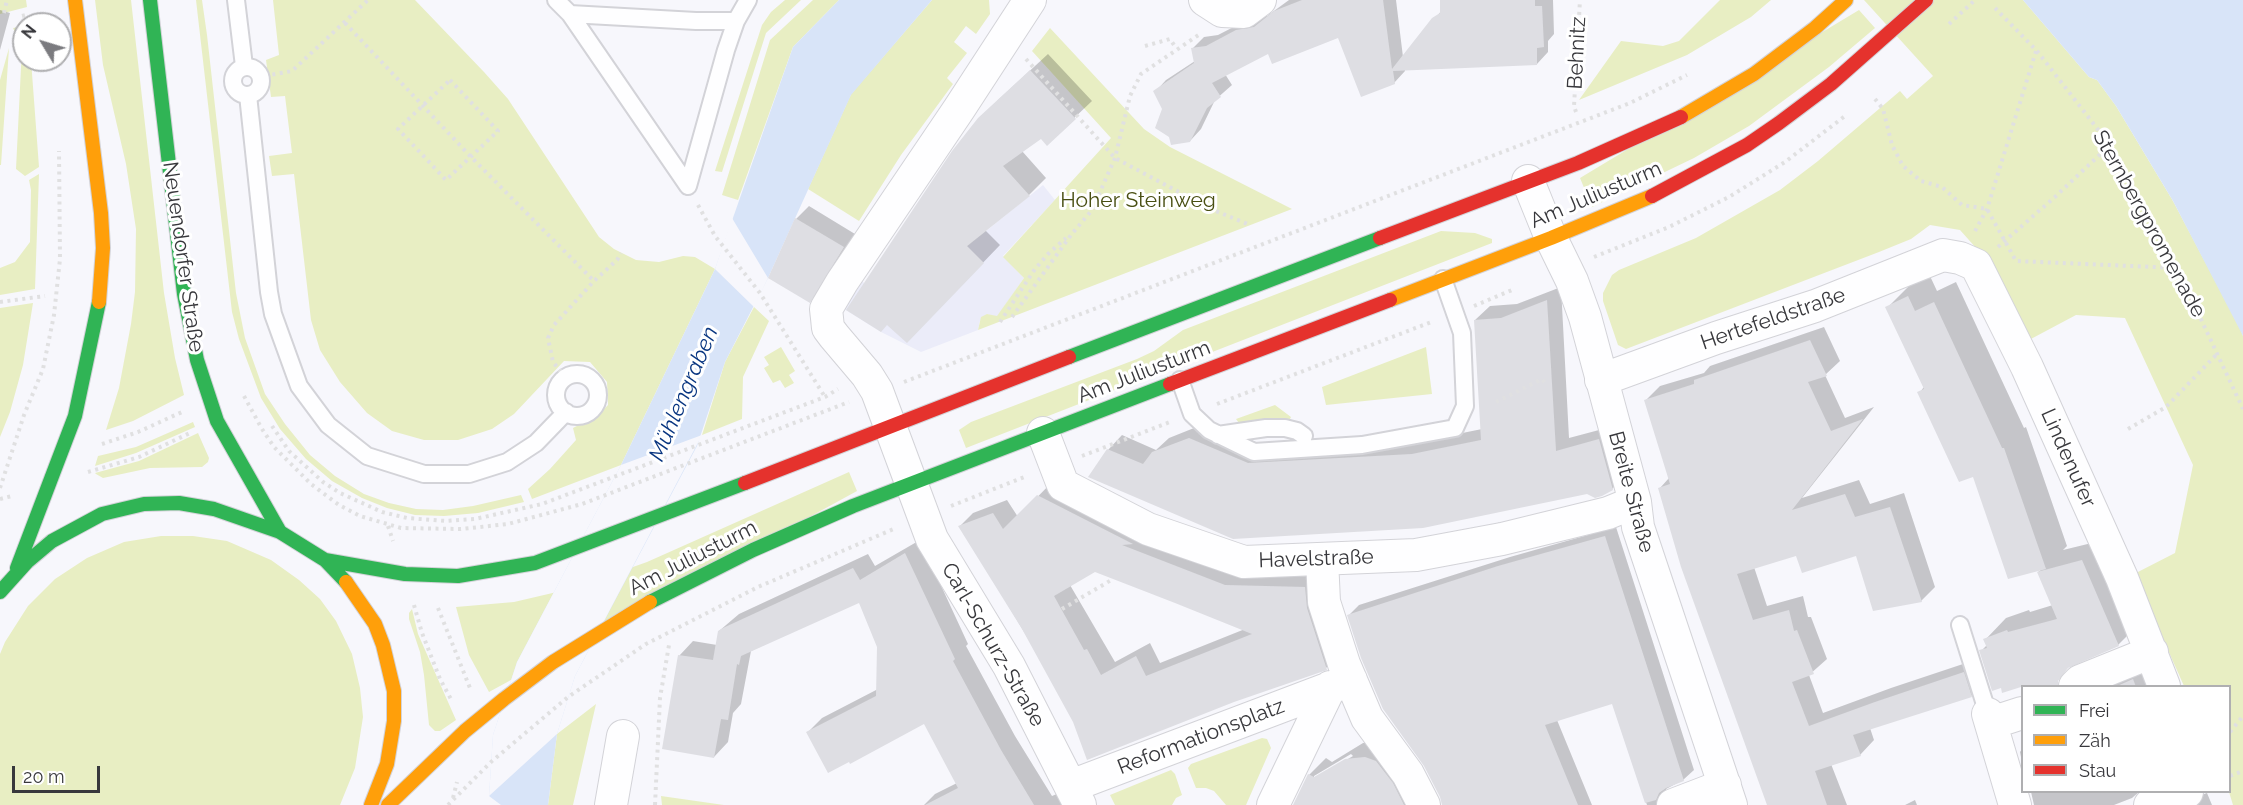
<!DOCTYPE html>
<meta charset="utf-8">
<style>
body{margin:0}
#map{position:relative;width:2243px;height:805px;overflow:hidden;background:#f7f7fc;font-family:Raleway,sans-serif}
canvas{display:block}
.legend{position:absolute;left:2021px;top:685px;width:210px;height:108px;box-sizing:border-box;background:#fff;border:2px solid #afafb1;margin:0;padding:8px 10px;list-style:none;font-size:18px;color:#38383c}
.legend li{display:flex;align-items:center;gap:12px;height:30px}
.legend b{width:30px;border:2px solid #afafb1}
.north{position:absolute;left:12px;top:12px;width:60px;height:60px;box-sizing:border-box;background:#fff;border:2px solid #afafb1;border-radius:50%;rotate:308deg;font-size:16px;font-weight:700;line-height:24px;text-align:center;color:#38383c}
.north::after{content:'';display:block;margin:auto;width:21px;height:27px;background:#7b7b7f;clip-path:polygon(50% 0,100% 100%,50% 72%,0 100%)}
.scale{position:absolute;left:12px;top:766px;width:88px;height:27px;box-sizing:border-box;border:3px solid #38383c;border-top:0;padding-left:8px;font-size:18px;line-height:21px;white-space:nowrap;color:#38383c;-webkit-text-stroke:4px #fff;paint-order:stroke}
</style>
<div id="map">
<canvas width="2243" height="805"></canvas>
<ul class="legend">
<li><b style="height:8px;background:#30b455"></b>Frei</li>
<li><b style="height:8px;background:#ff9f0a"></b>Zäh</li>
<li><b style="height:8px;background:#e5322d"></b>Stau</li>
</ul>
<div class="north">N</div>
<div class="scale">20 m</div>
</div>
<script>
const g = document.querySelector('canvas').getContext('2d');
g.lineJoin = 'round';
function fill(path, color) {
  g.fillStyle = color;
  g.fill(path, 'evenodd');
}
function toPath(rows) {
  const path = new Path2D();
  for (const r of rows) {
    if (r.length === 3) {
      path.moveTo(r[0] + r[2], r[1]);
      path.arc(r[0], r[1], r[2], 0, 2 * Math.PI);
      continue;
    }
    path.moveTo(r[0], r[1]);
    for (let i = 2; i < r.length; i += 2) path.lineTo(r[i], r[i + 1]);
  }
  return path;
}
function stroke(path, color, width, dash) {
  g.strokeStyle = color;
  g.lineWidth = width;
  g.lineCap = dash ? 'butt' : 'round';
  g.setLineDash(dash || []);
  g.stroke(path);
}
function drawText(font, color, halo, rows, align = 'center') {
  g.font = font + ' Raleway,sans-serif';
  g.lineWidth = 6;
  g.setLineDash([]);
  g.textBaseline = 'middle';
  g.strokeStyle = halo;
  g.fillStyle = color;
  for (const [text, x, y, turn = 0] of rows) {
    g.save();
    g.translate(x, y);
    g.rotate((+turn || 0) * Math.PI / 180);
    g.textAlign = isNaN(turn) ? turn : align;
    if (halo) g.strokeText(text, 0, 0);
    g.fillText(text, 0, 0);
    g.restore();
  }
}
fill(toPath([
 [1043,185,1055,200,1003,256,1024,278,997,317,987,314,980,321,978,330,921,352,881,332,844,309,860,280,882,295,949,261]
]), '#ebecf9');
fill(toPath([
 [0,0,26,0,27,7,0,14],
 [95,0,131,0,164,293,175,358,184,395,133,421,106,430,119,388,131,324,135,292,136,229,126,164,103,65],
 [196,0,202,0,207,35,236,293,245,338,265,394,285,424,310,455,335,476,364,494,389,503,416,509,443,510,473,506,521,495,524,502,478,513,444,516,415,515,387,508,362,498,332,481,306,459,280,429,261,398,239,339,232,312],
 [273,0,415,0,484,72,508,99,599,237,614,249,636,260,659,262,683,256,695,257,715,269,621,465,532,499,528,489,550,469,576,440,573,428,598,415,608,405,607,382,590,362,564,361,514,414,492,429,458,440,424,440,392,431,367,413,340,382,320,350,311,320,294,174,272,176,269,156,292,153,285,96,271,97,266,60,279,55],
 [785,0,801,0,766,33,722,172,715,171,762,25,771,12],
 [813,0,839,0,793,47,738,200,722,195,770,40],
 [932,0,989,0,990,14,976,34,966,26,954,42,967,53,947,78,953,84,901,155,859,221,808,189,851,94],
 [1720,0,1771,0,1751,17,1687,55,1579,100,1621,41,1663,46,1679,41],
 [1864,0,2023,0,2089,77,2097,80,2116,106,2173,201,2240,328,2243,336,2243,805,2233,805,2229,792,2230,686,2184,686,2134,574,2175,553,2193,465,2125,318,2076,315,2029,340,1993,267,1960,230,1930,225,1911,239,1879,252,1626,349,1618,345,1603,301,1603,293,1612,275,1619,270,1696,238,1780,190,1818,161,1900,91,1907,99,1933,76],
 [1859,10,1875,28,1829,67,1749,126,1694,158,1592,207,1580,178],
 [24,26,24,60,31,60,39,167,25,176,16,169,22,47,13,28],
 [1050,28,1144,129,1170,147,1292,209,978,330,981,317,987,314,997,316,1024,278,1003,257,1111,138,1032,51],
 [9,48,1,165,0,165,0,80],
 [39,174,35,289,0,295,0,268,15,262,30,242,31,190,29,180],
 [1441,231,1475,233,1492,239,1492,243,966,448,959,430,971,422,1137,359,1154,351,1183,330],
 [33,303,23,365,10,412,0,437,0,308],
 [754,307,769,321,743,377,742,419,702,435,725,362],
 [781,347,795,371,789,375,794,383,785,388,780,380,773,383,764,368,769,365,764,357],
 [1426,347,1432,394,1326,405,1322,387],
 [1275,405,1291,417,1289,421,1239,423,1236,419],
 [193,422,195,427,136,453,95,466,98,456,136,447],
 [198,433,209,458,208,462,202,467,150,468,103,478,96,474,95,473,139,461],
 [849,472,857,491,489,692,469,655,456,607,514,602,574,588,647,562],
 [161,536,193,536,227,541,271,560,299,580,320,599,336,621,352,654,360,688,363,717,355,768,340,805,0,805,0,654,5,642,28,606,55,579,87,558,124,542],
 [412,609,418,634,456,720,440,731,435,731,429,725,424,675,420,652,409,619,409,613],
 [596,704,573,805,548,805,557,734],
 [1262,738,1267,739,1271,748,1246,805,1226,805,1214,791,1206,788,1196,788,1188,768,1191,764],
 [1171,770,1175,774,1182,795,1176,798,1172,805,1115,805,1110,795],
 [661,796,724,805,662,805]
]), '#e8eec3');
fill(toPath([
 [839,0,932,0,851,95,768,278,725,362,697,446,575,676,557,734,548,805,501,805,489,796,493,735,517,662,621,465,715,269,793,47],
 [2023,0,2243,0,2243,336,2173,201,2116,106,2097,80,2089,77]
]), '#d8e4f8');
fill(toPath([
 [732,218,768,278,754,307,715,269],
 [702,435,575,676,557,734,489,796,493,735,517,662,621,465]
]), '#f7f7fc');
fill(toPath([
 [1289,0,1396,0,1403,57,1442,10,1442,0,1553,0,1554,34,1548,41,1548,52,1537,64,1405,69,1405,71,1394,83,1339,36,1268,52,1225,74,1232,85,1215,100,1201,129,1190,141,1164,109,1155,92,1166,80,1195,61,1193,48,1204,37,1218,35,1249,19,1267,16],
 [0,10,10,13,0,50],
 [1048,54,1092,101,1048,143,1041,137,1022,151,1046,178,1029,195,985,230,1000,245,924,324,997,101],
 [809,206,855,234,822,288,810,301,796,219],
 [1930,276,1937,291,1956,282,2024,428,2026,427,2067,546,2063,550,2104,540,2140,623,2118,645,2077,661,1981,651,1987,645,1985,640,2006,618,2029,610,2030,612,2053,605,2038,572,2042,569,1974,475,1919,393,1924,387,1887,308,1909,286],
 [1561,287,1569,438,1614,426,1627,474,1612,489,1234,538,1108,450,1122,435,1156,450,1169,438,1204,424,1263,449,1428,440,1482,429,1475,320,1490,306,1517,304],
 [1824,327,1840,361,1825,375,1845,418,1874,407,1802,498,1859,480,1870,504,1904,493,1935,587,1921,601,1857,554,1797,555,1754,567,1767,606,1803,596,1808,617,1811,617,1827,659,1809,675,1823,713,1891,688,1978,659,1985,682,1971,696,1870,728,1874,740,1860,755,1831,764,1847,805,1768,805,1660,488,1669,478,1646,400,1660,386,1704,373,1710,366],
 [1052,482,1319,574,1340,654,1326,668,1075,721,1035,650,960,526,973,513,1007,500,1018,517],
 [1095,570,1245,629,1160,663,1150,643,1115,662,1070,585],
 [1616,527,1694,770,1683,780,1666,789,1666,800,1669,805,1647,805,1613,702,1557,720,1592,805,1443,805,1441,796,1349,615,1359,605,1510,557],
 [920,540,968,644,966,646,1015,736,1052,796,1059,793,1065,805,924,805,935,794,957,783,925,722,808,732,822,718,878,689,879,647,859,601,751,651,741,704,733,713,728,742,714,757,679,656,693,641,717,645,719,631,739,614,868,554,875,566],
 [2152,661,2163,686,2102,686],
 [1383,741,1434,805,1300,805,1309,775,1326,758,1332,762,1363,743],
 [1351,754,1353,756,1314,779,1314,776],
 [2022,749,2022,762,2020,752],
 [2031,792,2139,792,2132,798,2114,805,2034,805],
 [2207,793,2212,805,2157,805,2176,804],
 [1915,800,1917,805,1905,805]
]), '#0003');
fill(toPath([
 [1302,0,1383,0,1392,69,1432,18,1440,13,1440,0,1535,0,1535,6,1542,6,1544,47,1537,48,1537,65,1393,71,1395,84,1361,97,1338,38,1272,64,1268,54,1212,83,1221,97,1207,108,1190,142,1171,145,1169,137,1155,128,1162,109,1153,91,1194,63,1191,48,1206,46,1236,30,1254,27,1274,11],
 [1030,70,1076,119,1047,146,1041,139,1003,166,1030,196,967,246,984,263,907,343,887,325,881,332,846,310,952,151,978,118],
 [795,218,844,247,810,303,768,278],
 [1908,296,1915,311,1934,302,2002,448,2004,448,2046,569,2008,579,1973,477,1959,482,1917,392,1924,389,1885,307],
 [1547,300,1556,451,1599,439,1613,490,1602,496,1595,498,1587,494,1423,528,1233,539,1088,477,1107,449,1143,464,1152,452,1189,438,1248,463,1412,454,1481,440,1474,320,1501,318],
 [1810,340,1827,376,1808,382,1831,431,1863,419,1792,510,1845,494,1855,517,1890,507,1922,602,1873,611,1856,556,1802,573,1796,556,1737,574,1753,620,1789,610,1794,631,1797,630,1814,674,1792,682,1809,726,1875,702,1964,672,1972,697,1853,735,1861,756,1815,771,1827,805,1767,805,1681,567,1658,488,1670,484,1644,400,1694,384,1694,380],
 [1037,495,1133,544,1122,545,1225,585,1305,587,1307,608,1327,670,1234,702,1087,760,1073,722,1022,629,958,526,993,513,1003,529],
 [1095,572,1175,603,1252,634,1146,676,1136,656,1101,675,1087,649,1084,650,1054,596],
 [1605,536,1684,781,1666,788,1659,793,1656,800,1645,803,1612,704,1545,725,1578,805,1442,805,1440,797,1424,766,1383,709,1361,658,1347,615,1498,566],
 [905,553,955,659,953,661,1001,750,1034,805,925,805,958,788,924,724,850,764,849,762,828,773,806,732,876,696,877,647,859,603,741,656,739,665,737,664,728,720,721,719,714,758,662,749,678,655,713,660,718,631,723,628,853,568,860,580],
 [2082,560,2119,646,2068,668,2058,681,2058,687,2021,687,2002,693,2001,688,1992,691,1979,650,1987,648,1983,639,2007,630,2008,632,2057,619,2037,572],
 [2133,679,2136,687,2115,687],
 [1365,757,1376,761,1393,783,1404,805,1293,805,1308,774,1314,777,1345,759]
]), '#dedee3');
const lane = toPath([
 [236,0,244,66],
 [556,0,570,14,688,186],
 [570,14,696,21,736,21],
 [247,81,14],
 [248,95,269,292,273,314,299,386,328,425,367,456,424,474,469,474,507,462,536,443,566,412],
 [688,186,726,50,736,21,748,0],
 [577,395,21],
 [1180,380,1192,414,1209,430,1254,452,1362,445,1455,428,1465,406,1462,333,1443,279],
 [1218,435,1266,428,1285,428,1297,431,1304,436],
 [1960,625,1988,714]
]);
const street = toPath([
 [1030,0,959,109,842,282,826,309,827,318,828,328,834,336,867,375,877,391,932,539,1009,666,1080,805],
 [1205,0,1222,11,1244,12,1260,0],
 [1528,181,1551,238,1572,281,1585,317,1635,502,1638,527,1731,805],
 [1601,380,1716,338,1815,306,1943,255,1960,258,1976,265,2027,367,2122,578,2164,686],
 [1043,433,1063,485,1148,529,1244,562,1416,555,1502,539,1608,513,1635,502],
 [1322,559,1324,602,1344,664,1367,718,1408,774,1424,805],
 [2075,686,2080,681,2152,652],
 [1988,714,2015,805],
 [1991,723,2022,713],
 [1071,786,1351,680],
 [611,805,623,736],
 [1273,805,1330,687],
 [1673,805,1725,785],
 [2150,805,2187,792]
]);
const fast = toPath([
 [150,0,184,294,197,360,217,421,280,532],
 [1069,357,1380,238],
 [325,560,405,574,458,576,535,563,745,483],
 [17,568,75,416,99,302],
 [0,592,27,562,52,541,102,514,144,504,179,503,214,509,280,532,325,560,346,582],
 [650,602,753,550,853,506,1170,384]
]);
const slow = toPath([
 [75,0,101,213,103,248,99,302],
 [1681,117,1754,74,1815,28,1846,0],
 [1390,300,1551,238,1652,196],
 [346,582,375,624,383,645,394,691,394,721,387,764,371,805],
 [388,805,465,731,504,699,553,662,650,602]
]);
const jam = toPath([
 [1652,196,1747,145,1779,123,1831,84,1926,0],
 [1380,238,1578,163,1681,117],
 [1170,384,1390,300],
 [745,483,1069,357]
]);
stroke(lane, '#d3d3d8', 20);
stroke(street, '#d3d3d8', 34);
stroke(fast, '#d3d3d8', 16);
stroke(slow, '#d3d3d8', 16);
stroke(jam, '#d3d3d8', 16);
stroke(toPath([
 [1995,8,2037,51,2110,145,2177,268,2243,409],
 [4,13,7,0],
 [22,16,26,15],
 [345,23,471,157,594,281],
 [1949,24,1975,0],
 [1145,46,1170,39,1176,48],
 [1026,59,1115,158,1211,209,1250,225],
 [265,76,292,71,368,0],
 [450,80,498,131,446,180,398,129,450,80],
 [1875,99,1883,109,1892,145,1903,166,1921,181,1942,187,1962,205,1987,209,2016,261,2177,268],
 [1576,112,1574,106,1580,0],
 [698,205,715,236,760,293,825,397],
 [1975,231,1987,209,2036,51],
 [1998,247,2056,196,2110,145],
 [1594,257,1669,227,1729,197,1785,162,1845,116],
 [0,302,45,296],
 [1474,306,1512,290],
 [1012,317,1071,235,1092,210,1115,158,1130,96,1141,74,1200,34],
 [1000,322,1035,269,1048,254,1066,238],
 [566,378,553,362,548,338,554,325,594,281,617,260,621,253],
 [904,382,1630,103,1687,75],
 [244,396,262,429,274,447,311,484,339,505,360,516,401,528,461,529,508,524,582,504,849,402],
 [1496,402,1542,379,1545,383],
 [1217,404,1434,321],
 [272,426,289,451,323,482,340,493,382,512,407,518,446,521,475,519,542,504,825,397,838,389],
 [2128,429,2166,407,2217,354],
 [102,444,138,432,182,412],
 [1082,456,1170,422],
 [88,472,139,457,190,433],
 [0,488,24,415,43,369,54,315,60,259,59,151],
 [0,499,12,496],
 [951,506,1027,476],
 [388,526,393,541],
 [414,605,422,633,440,679,452,701],
 [438,608,470,688],
 [1062,609,1113,579],
 [2230,732,2243,716],
 [2230,776,2243,771],
 [453,798,457,782],
 [448,805,491,762,568,697,646,644,758,587,896,528],
 [655,805,660,698,669,645]
]), '#e0e0e1', 4, [3, 4.5]);
stroke(lane, '#fefeff', 16);
stroke(street, '#fefeff', 32);
stroke(fast, '#30b455', 14);
stroke(slow, '#ff9f0a', 14);
stroke(jam, '#e5322d', 14);
drawText('21px', '#38383c', '#fff', [
 ["Behnitz",1577,53,-87],
 ["Am Juliusturm",1596,195,-23],
 ["Sternbergpromenade",2149,224,61],
 ["Neuendorfer Straße",183,257,82],
 ["Hertefeldstraße",1773,319,-19],
 ["Am Juliusturm",1144,372,-21],
 ["Lindenufer",2068,458,66],
 ["Breite Straße",1631,492,75],
 ["Am Juliusturm",693,558,-27],
 ["Havelstraße",1316,559,-2],
 ["Carl-Schurz-Straße",993,645,60],
 ["Reformationsplatz",1201,737,-21]
]);
drawText('21px', '#494f13', '#fff', [
 ["Hoher Steinweg",1138,201]
]);
drawText('italic 22px', '#093681', '#fff', [
 ["Mühlengraben",684,394,-67]
]);
</script>
